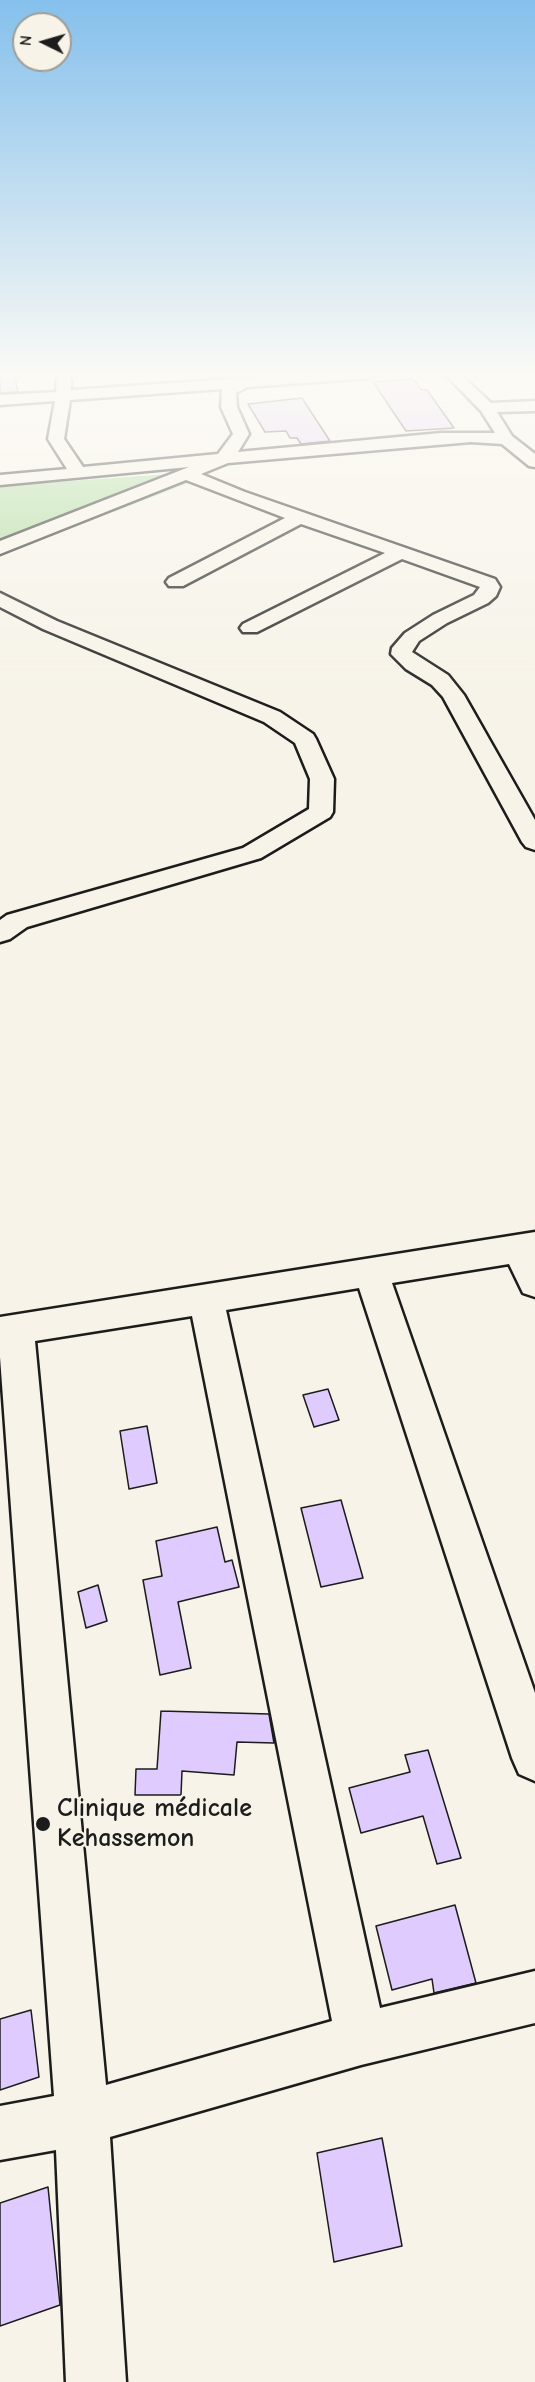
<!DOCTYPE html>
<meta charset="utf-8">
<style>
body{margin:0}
#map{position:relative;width:535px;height:2382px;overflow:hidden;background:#f7f3e8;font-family:"Comic Neue",sans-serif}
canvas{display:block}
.north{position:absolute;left:12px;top:12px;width:60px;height:60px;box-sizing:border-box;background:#f7f3e8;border:2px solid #9f9d96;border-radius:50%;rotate:275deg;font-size:16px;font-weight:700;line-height:24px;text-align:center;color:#1c1c1c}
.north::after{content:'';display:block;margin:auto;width:21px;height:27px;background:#1c1c1c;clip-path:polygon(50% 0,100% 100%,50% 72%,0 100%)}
</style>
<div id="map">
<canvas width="535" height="2382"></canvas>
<div class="north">N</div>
</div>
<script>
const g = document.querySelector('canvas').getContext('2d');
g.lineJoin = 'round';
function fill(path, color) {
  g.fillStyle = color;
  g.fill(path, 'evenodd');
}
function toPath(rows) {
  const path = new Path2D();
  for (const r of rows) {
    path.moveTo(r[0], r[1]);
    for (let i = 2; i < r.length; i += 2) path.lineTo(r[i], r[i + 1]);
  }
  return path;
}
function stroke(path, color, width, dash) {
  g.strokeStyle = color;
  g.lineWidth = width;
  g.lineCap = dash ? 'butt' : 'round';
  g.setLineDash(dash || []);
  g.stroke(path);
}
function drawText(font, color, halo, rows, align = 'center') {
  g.font = font + ' "Comic Neue",sans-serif';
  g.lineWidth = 4.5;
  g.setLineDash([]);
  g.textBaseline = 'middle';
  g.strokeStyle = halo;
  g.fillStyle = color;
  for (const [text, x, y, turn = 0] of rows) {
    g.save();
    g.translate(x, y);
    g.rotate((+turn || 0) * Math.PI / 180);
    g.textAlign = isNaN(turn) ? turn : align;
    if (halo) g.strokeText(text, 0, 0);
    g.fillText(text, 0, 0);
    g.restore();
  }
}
fill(toPath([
 [184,473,188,483,0,556,0,486]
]), '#aada9a');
const building = toPath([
 [0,374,14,374,18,392,0,393,0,374],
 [413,379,422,390,427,390,454,428,406,431,373,382,413,379],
 [302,398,330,441,301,444,297,438,290,438,286,431,265,432,248,404,302,398],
 [328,1389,339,1420,314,1427,303,1395,328,1389],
 [147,1426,157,1483,129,1489,120,1431,147,1426],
 [341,1500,363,1578,321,1587,301,1508,341,1500],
 [217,1527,225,1562,232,1560,239,1587,178,1602,191,1668,160,1675,143,1580,162,1576,156,1541,217,1527],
 [98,1585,107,1621,86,1628,78,1592,98,1585],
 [161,1711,269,1714,274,1743,237,1742,234,1775,182,1771,181,1795,135,1795,136,1769,157,1769,161,1711],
 [428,1750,461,1858,437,1864,423,1816,361,1833,349,1788,410,1772,405,1755,428,1750],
 [455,1905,476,1983,434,1993,432,1979,392,1990,376,1926,455,1905],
 [31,2010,39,2077,0,2090,0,2019,31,2010],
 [382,2138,402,2246,334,2262,317,2153,382,2138],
 [48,2187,60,2305,0,2326,0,2203,48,2187]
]);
fill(building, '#dfcbfd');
stroke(building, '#1c1c1c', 1.5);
const minor = toPath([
 [57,374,71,374,71,390,307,374,377,374,370,378,247,387,236,393,237,407,249,434,238,452,441,433,495,433,481,411,445,374,460,374,491,403,535,401,535,411,497,412,512,436,535,454,535,467,529,466,502,444,471,442,228,463,201,474,245,492,495,579,500,587,496,596,488,603,447,623,419,641,412,652,448,675,464,695,535,820,535,850,526,847,522,842,443,697,432,685,406,669,391,654,392,648,405,633,433,615,474,595,480,587,402,559,257,632,243,632,240,628,243,624,385,553,301,524,183,586,169,586,166,582,169,578,285,518,186,480,0,554,0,541,189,467,0,485,0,475,67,469,48,439,55,401,0,405,0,395,56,392,57,374],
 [222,389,221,407,233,434,218,454,83,467,64,439,70,400,222,389],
 [0,593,57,621,280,712,313,734,316,739,334,779,333,812,330,817,261,858,27,927,10,939,0,942,0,920,7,915,243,848,309,809,310,779,295,743,264,722,43,629,0,607,0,593],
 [535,1232,535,1297,523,1293,509,1264,392,1283,535,1693,535,1781,519,1774,512,1758,359,1288,226,1310,380,2008,535,1971,535,2023,361,2065,110,2137,126,2382,66,2382,56,2150,0,2160,0,2106,54,2096,0,1357,0,1317,535,1232],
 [192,1316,332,2021,106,2085,35,1341,192,1316]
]);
stroke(minor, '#1c1c1c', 5);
fill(minor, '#f7f3e8');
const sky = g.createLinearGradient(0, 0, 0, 707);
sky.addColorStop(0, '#85c0ec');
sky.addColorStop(0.53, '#fbfaf5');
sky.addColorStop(1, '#fbfaf500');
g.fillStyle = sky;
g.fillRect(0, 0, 535, 707);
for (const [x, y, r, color] of [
 [43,1824,8,"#1c1c1c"]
]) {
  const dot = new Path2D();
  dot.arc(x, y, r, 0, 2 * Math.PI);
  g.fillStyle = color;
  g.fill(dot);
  stroke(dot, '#f7f3e8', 2);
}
drawText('bold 26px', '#1c1c1c', '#f7f3e8', [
 ["Clinique médicale",57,1809],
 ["Kehassemon",57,1839]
], 'left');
</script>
